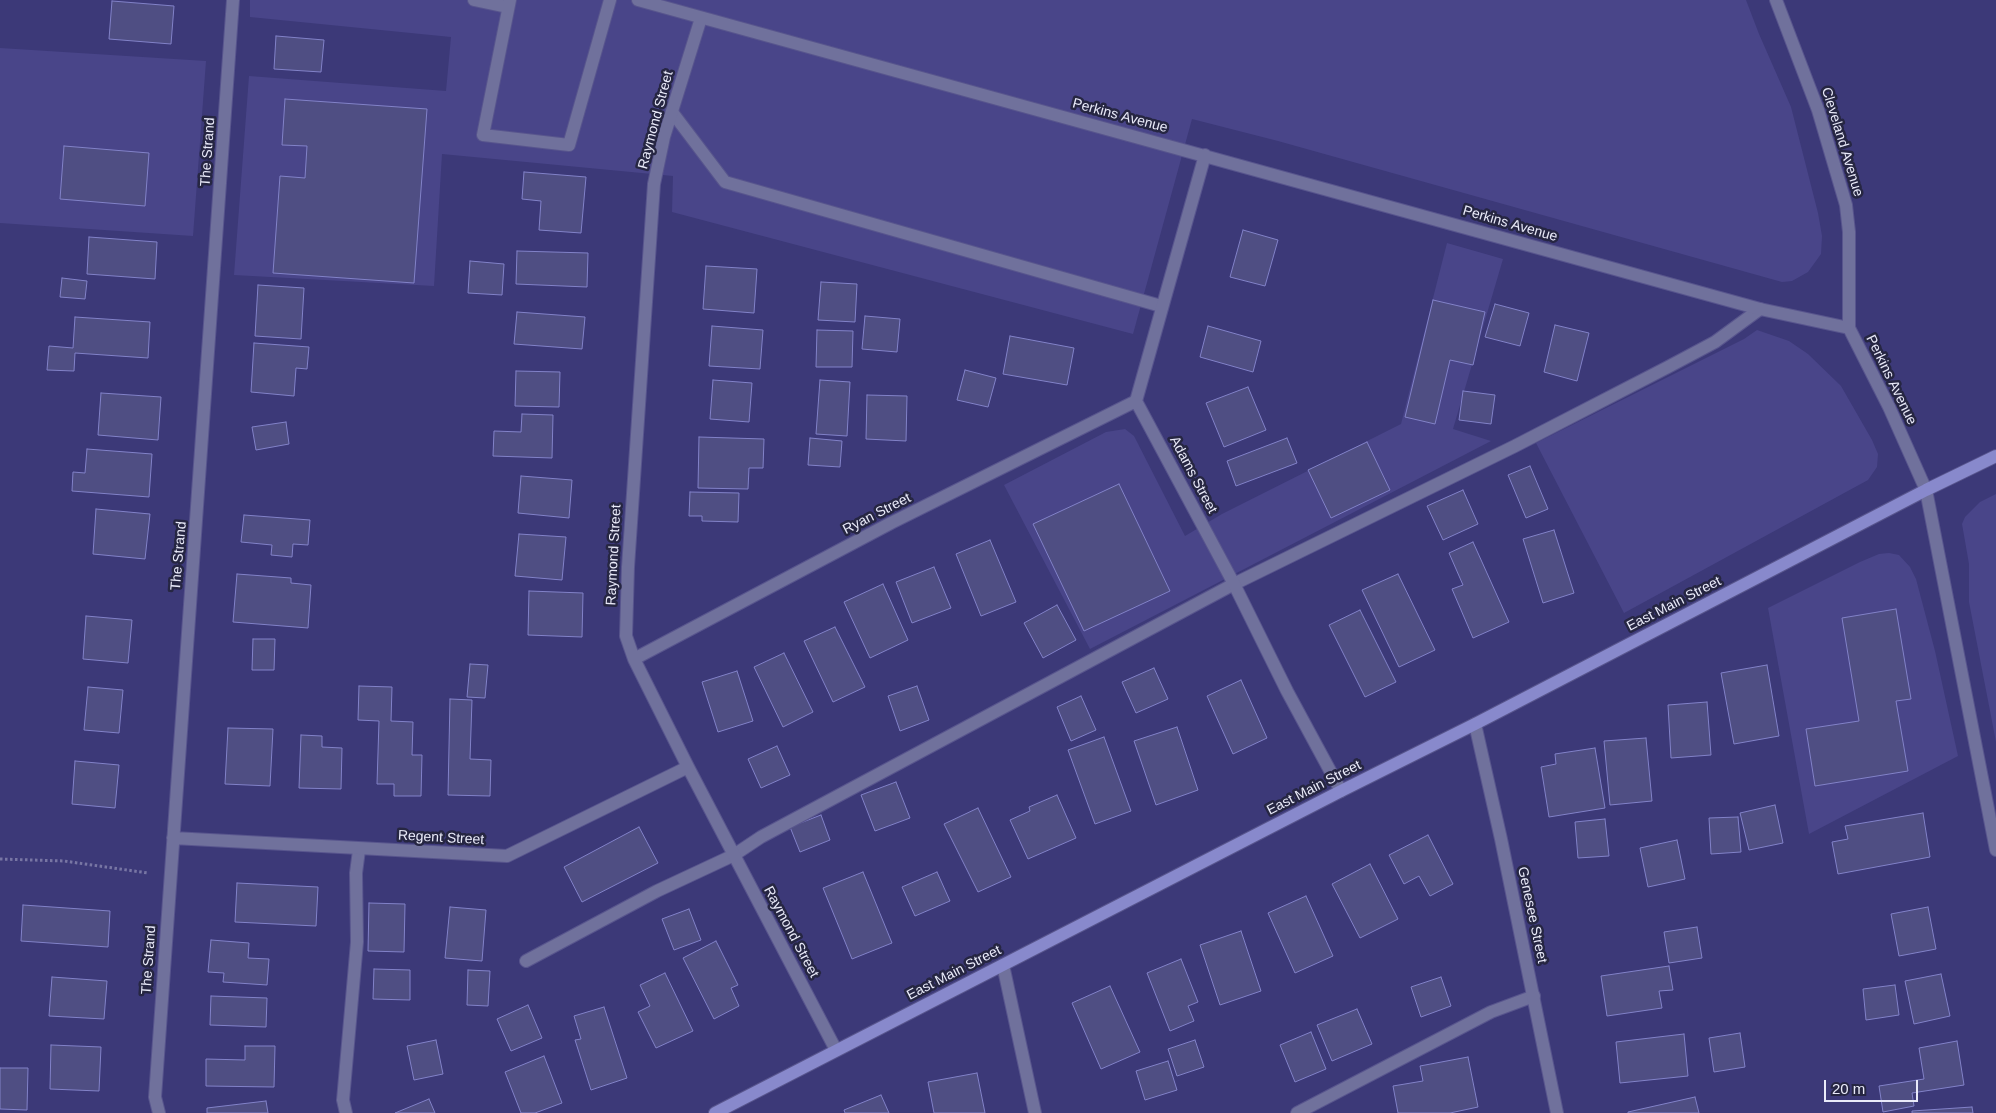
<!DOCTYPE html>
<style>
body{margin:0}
#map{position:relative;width:1996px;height:1113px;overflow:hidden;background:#3c3978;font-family:Helvetica,sans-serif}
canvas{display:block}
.scale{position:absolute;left:1824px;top:1080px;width:94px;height:22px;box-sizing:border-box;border:2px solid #e9eaf9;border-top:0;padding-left:6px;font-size:15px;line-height:18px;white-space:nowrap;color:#e9eaf9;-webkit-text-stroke:4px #262642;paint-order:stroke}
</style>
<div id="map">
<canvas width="1996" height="1113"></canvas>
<div class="scale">20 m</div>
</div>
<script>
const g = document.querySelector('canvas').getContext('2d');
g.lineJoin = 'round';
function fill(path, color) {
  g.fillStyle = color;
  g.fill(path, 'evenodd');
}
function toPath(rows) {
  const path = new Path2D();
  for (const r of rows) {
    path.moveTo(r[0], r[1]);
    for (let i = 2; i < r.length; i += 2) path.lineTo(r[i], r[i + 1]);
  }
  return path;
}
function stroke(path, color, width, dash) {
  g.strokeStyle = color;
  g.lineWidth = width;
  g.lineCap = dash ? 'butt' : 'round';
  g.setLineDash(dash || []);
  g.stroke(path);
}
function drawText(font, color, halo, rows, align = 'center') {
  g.font = font + ' Helvetica,sans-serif';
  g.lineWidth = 5;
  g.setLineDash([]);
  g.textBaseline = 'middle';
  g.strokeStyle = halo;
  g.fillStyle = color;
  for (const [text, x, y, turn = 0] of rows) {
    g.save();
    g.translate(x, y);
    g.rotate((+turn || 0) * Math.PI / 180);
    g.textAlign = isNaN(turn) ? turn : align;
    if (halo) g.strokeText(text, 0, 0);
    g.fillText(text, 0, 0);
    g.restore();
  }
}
fill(toPath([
 [250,0,1746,0,1759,34,1791,107,1818,213,1822,236,1821,254,1808,272,1792,281,1782,282,1278,141,1192,119,1133,334,672,212,673,176,442,154,434,286,234,275,249,76,446,91,451,37,250,17],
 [0,48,206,61,193,236,0,223],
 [1447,243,1503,259,1453,429,1491,441,1090,649,1004,485,1106,432,1125,429,1134,436,1185,536,1222,514,1401,424],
 [1757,330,1789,341,1808,354,1841,386,1872,440,1878,454,1877,467,1868,480,1624,613,1536,443,1744,339],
 [1996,494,1996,742,1969,602,1969,564,1962,524,1965,517,1980,502],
 [1889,553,1899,555,1910,567,1916,579,1935,651,1958,756,1809,834,1768,608,1860,562,1879,554]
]), '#494589');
const building = toPath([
 [112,1,174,6,171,44,109,39,112,1],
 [276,36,324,40,321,72,274,69,276,36],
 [285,99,427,109,414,283,273,273,280,176,305,178,307,146,282,145,285,99],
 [64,146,149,153,145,206,60,199,64,146],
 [524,172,586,177,581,233,539,230,541,201,522,199,524,172],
 [1243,230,1278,240,1265,286,1230,277,1243,230],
 [89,237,157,242,155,279,87,274,89,237],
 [517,251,588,253,587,287,516,284,517,251],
 [470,261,504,264,502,295,468,293,470,261],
 [706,266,757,269,754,313,703,309,706,266],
 [62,278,87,281,85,299,60,297,62,278],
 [821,282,857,284,855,322,818,320,821,282],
 [258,285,304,288,301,339,255,336,258,285],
 [1433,300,1485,312,1473,365,1450,360,1435,424,1405,417,1433,300],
 [1495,304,1529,313,1520,346,1485,337,1495,304],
 [517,312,585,317,582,349,514,344,517,312],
 [865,316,900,319,897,352,862,349,865,316],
 [75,317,150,322,148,358,75,353,74,371,47,370,49,346,73,348,75,317],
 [1555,325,1589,333,1577,381,1544,372,1555,325],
 [712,326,763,330,760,369,709,366,712,326],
 [1208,326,1261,341,1253,372,1200,357,1208,326],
 [817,330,853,331,852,367,816,367,817,330],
 [1010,336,1074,348,1067,385,1003,374,1010,336],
 [254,343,309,347,307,369,296,368,294,396,251,392,254,343],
 [965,370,996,378,988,407,957,400,965,370],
 [516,371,560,372,559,407,515,406,516,371],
 [713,380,752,383,749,422,710,419,713,380],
 [820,380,850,382,847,436,816,434,820,380],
 [1248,387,1266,430,1224,447,1206,403,1248,387],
 [1463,391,1495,395,1491,424,1459,420,1463,391],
 [101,393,161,397,158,440,98,435,101,393],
 [867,395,907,396,906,441,866,439,867,395],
 [522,414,553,415,552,458,493,456,494,431,521,432,522,414],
 [286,422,289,444,256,450,252,427,286,422],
 [699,437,764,439,763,468,749,468,748,489,698,488,699,437],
 [810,438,842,441,840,467,808,465,810,438],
 [1287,438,1297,463,1236,486,1227,461,1287,438],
 [1367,442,1390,490,1331,518,1308,470,1367,442],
 [87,449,152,454,149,497,72,491,73,472,85,473,87,449],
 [1530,466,1548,509,1526,518,1508,475,1530,466],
 [521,476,572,480,569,518,518,513,521,476],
 [1119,484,1170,591,1084,631,1033,524,1119,484],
 [1463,490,1478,524,1443,540,1427,506,1463,490],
 [690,492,739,493,738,522,702,521,702,516,689,516,690,492],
 [96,509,150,514,145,559,93,554,96,509],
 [244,515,310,520,308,545,293,544,292,557,271,555,272,545,241,542,244,515],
 [1554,530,1574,593,1543,603,1523,539,1554,530],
 [519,534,566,537,562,580,515,576,519,534],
 [990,540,1016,602,981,616,956,554,990,540],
 [1473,542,1509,622,1473,638,1452,589,1463,585,1449,553,1473,542],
 [934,567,951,608,912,623,896,582,934,567],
 [237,574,291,578,291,583,311,585,308,628,233,622,237,574],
 [1398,574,1435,650,1399,667,1362,590,1398,574],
 [883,584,908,640,870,658,844,602,883,584],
 [529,591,583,593,582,637,528,635,529,591],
 [1057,605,1076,640,1043,658,1024,623,1057,605],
 [1896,609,1911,699,1896,701,1908,771,1815,786,1806,729,1859,721,1842,618,1896,609],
 [1360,610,1396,682,1365,697,1329,625,1360,610],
 [86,616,132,620,128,663,83,659,86,616],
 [835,627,865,687,833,702,804,641,835,627],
 [253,639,275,639,274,670,252,670,253,639],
 [784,653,813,712,783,727,754,667,784,653],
 [470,664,488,665,485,698,467,697,470,664],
 [1767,665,1779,736,1734,744,1721,673,1767,665],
 [1154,668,1168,699,1136,713,1122,682,1154,668],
 [737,671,753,721,718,732,702,682,737,671],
 [1241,680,1267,738,1233,754,1207,696,1241,680],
 [359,686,392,687,391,721,413,722,412,755,422,755,421,796,394,796,394,784,377,784,379,721,358,720,359,686],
 [917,686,929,720,900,731,888,696,917,686],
 [88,687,123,690,119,733,84,730,88,687],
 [1081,696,1096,730,1071,741,1057,707,1081,696],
 [450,699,472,700,470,759,491,760,490,796,448,795,450,699],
 [1707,702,1711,755,1671,758,1668,705,1707,702],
 [1177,727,1198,790,1156,805,1134,741,1177,727],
 [228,728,273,729,270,786,225,784,228,728],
 [301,735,322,736,322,747,342,748,341,789,299,788,301,735],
 [1104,737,1131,811,1095,824,1068,750,1104,737],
 [1646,738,1652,801,1610,805,1604,741,1646,738],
 [777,746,790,775,761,788,748,759,777,746],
 [1595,748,1605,808,1549,817,1541,767,1556,764,1555,754,1595,748],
 [75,761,119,765,115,808,72,804,75,761],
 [896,782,910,818,875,831,861,795,896,782],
 [1057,795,1076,838,1028,859,1010,820,1030,811,1029,807,1057,795],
 [1775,805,1783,843,1749,850,1740,813,1775,805],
 [978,808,1011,877,978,892,944,824,978,808],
 [1923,813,1930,857,1838,874,1832,842,1848,839,1845,826,1923,813],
 [821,815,830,840,800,852,790,827,821,815],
 [1738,817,1741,852,1711,854,1709,818,1738,817],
 [1605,819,1609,856,1578,858,1575,822,1605,819],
 [639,827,658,863,582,902,564,867,639,827],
 [1428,835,1453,884,1430,896,1419,876,1404,884,1389,855,1428,835],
 [1677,840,1685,879,1648,887,1640,848,1677,840],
 [1370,864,1398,919,1360,938,1332,884,1370,864],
 [863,872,892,943,852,959,823,888,863,872],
 [937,872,950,901,915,916,902,887,937,872],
 [237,883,318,887,316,926,235,922,237,883],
 [1306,896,1333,956,1295,973,1268,913,1306,896],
 [369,903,405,904,404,952,368,951,369,903],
 [23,905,110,911,108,947,21,941,23,905],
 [450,907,486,910,482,961,445,958,450,907],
 [1928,907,1936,949,1899,956,1891,914,1928,907],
 [689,909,701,940,674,950,662,919,689,909],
 [1697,927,1702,958,1669,963,1664,932,1697,927],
 [1241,931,1261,991,1220,1005,1200,945,1241,931],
 [211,940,249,943,248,958,269,959,267,985,223,982,224,973,208,972,211,940],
 [716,941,738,985,731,988,739,1006,714,1019,683,958,716,941],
 [1181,959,1198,1002,1188,1006,1194,1021,1170,1031,1147,973,1181,959],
 [1669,966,1673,990,1659,991,1662,1008,1607,1016,1601,976,1669,966],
 [374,969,410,970,410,1000,373,999,374,969],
 [468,970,490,971,488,1006,467,1005,468,970],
 [665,973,693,1031,656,1048,638,1012,650,1006,640,985,665,973],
 [1941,974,1950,1016,1914,1024,1905,981,1941,974],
 [52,977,107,981,104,1019,49,1016,52,977],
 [1441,977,1451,1006,1421,1017,1411,987,1441,977],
 [1895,985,1899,1015,1866,1020,1863,989,1895,985],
 [1110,986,1140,1052,1101,1069,1072,1003,1110,986],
 [211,996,267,998,266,1027,210,1025,211,996],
 [528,1005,542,1038,511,1051,497,1019,528,1005],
 [604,1007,627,1078,591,1090,575,1040,581,1039,574,1016,604,1007],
 [1357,1009,1372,1044,1332,1061,1317,1025,1357,1009],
 [1311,1032,1326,1069,1295,1082,1280,1045,1311,1032],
 [1740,1033,1745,1067,1714,1072,1709,1038,1740,1033],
 [1684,1034,1688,1076,1620,1083,1616,1042,1684,1034],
 [436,1040,443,1074,414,1080,407,1046,436,1040],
 [1195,1040,1204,1067,1177,1076,1168,1049,1195,1040],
 [1957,1041,1964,1085,1912,1093,1914,1106,1883,1112,1879,1086,1924,1079,1919,1048,1957,1041],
 [51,1045,101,1047,99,1091,50,1089,51,1045],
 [245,1046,275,1046,274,1087,206,1086,206,1059,245,1060,245,1046],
 [544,1056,562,1103,535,1113,521,1113,505,1072,544,1056],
 [1468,1057,1478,1107,1450,1113,1398,1113,1393,1086,1423,1081,1420,1066,1468,1057],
 [1168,1061,1177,1090,1145,1100,1136,1071,1168,1061],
 [0,1068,28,1068,27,1110,0,1109,0,1068],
 [977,1073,985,1113,934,1113,928,1082,977,1073],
 [881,1095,889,1113,845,1113,844,1110,881,1095],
 [1695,1097,1699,1113,1628,1113,1628,1112,1695,1097],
 [429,1099,435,1113,395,1113,429,1099],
 [266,1101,268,1113,207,1113,207,1108,266,1101],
 [1972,1107,1973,1113,1912,1113,1912,1111,1972,1107]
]);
fill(building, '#4f4e83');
stroke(building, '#8282c8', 1);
const service = toPath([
 [474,0,507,7],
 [510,0,483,135,569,145,610,0],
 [672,112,725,182,1161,306],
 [526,961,657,891,734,855,761,837,1234,584,1515,446,1668,367,1715,342,1760,309],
 [346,1113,343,1100,357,942,356,873,359,850],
 [1297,1113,1491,1012,1534,996]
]);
const minor = toPath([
 [638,0,1760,309,1849,328],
 [1776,0,1818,110,1846,205,1849,232,1849,328,1889,407,1926,490,1996,850],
 [701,18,664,137,654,184,628,567,626,636,634,659,688,767,836,1050],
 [1205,155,1136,401,1234,584,1287,691,1341,791],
 [634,659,891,523,1136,401],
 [1475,724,1501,839,1557,1113],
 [173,838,507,856,688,767],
 [1003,965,1035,1113],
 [159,1113,155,1097,233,0]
]);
const secondary = toPath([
 [715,1113,1341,791,1475,724,1926,490,1996,456]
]);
stroke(service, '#58558d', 14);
stroke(minor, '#58558d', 14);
stroke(secondary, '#58558d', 14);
stroke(toPath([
 [0,859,64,861,148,873]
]), '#7876a4', 3, [2.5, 2.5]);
stroke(service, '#70719c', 12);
stroke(minor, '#70719c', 12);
stroke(secondary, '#8889cc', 12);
drawText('14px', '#e9eaf9', '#262642', [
 ["Perkins Avenue",1120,116,15],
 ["Raymond Street",656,120,-75],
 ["Cleveland Avenue",1842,142,73],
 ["The Strand",208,152,-86],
 ["Perkins Avenue",1510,224,16],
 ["Perkins Avenue",1891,380,64],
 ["Adams Street",1193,475,62],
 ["Ryan Street",877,514,-27],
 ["Raymond Street",614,555,-87],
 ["The Strand",179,556,-85],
 ["East Main Street",1674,604,-27],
 ["East Main Street",1314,788,-27],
 ["Regent Street",441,838,3],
 ["Genesee Street",1532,915,78],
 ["Raymond Street",791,932,62],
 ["The Strand",149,960,-86],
 ["East Main Street",954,973,-27]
]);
</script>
